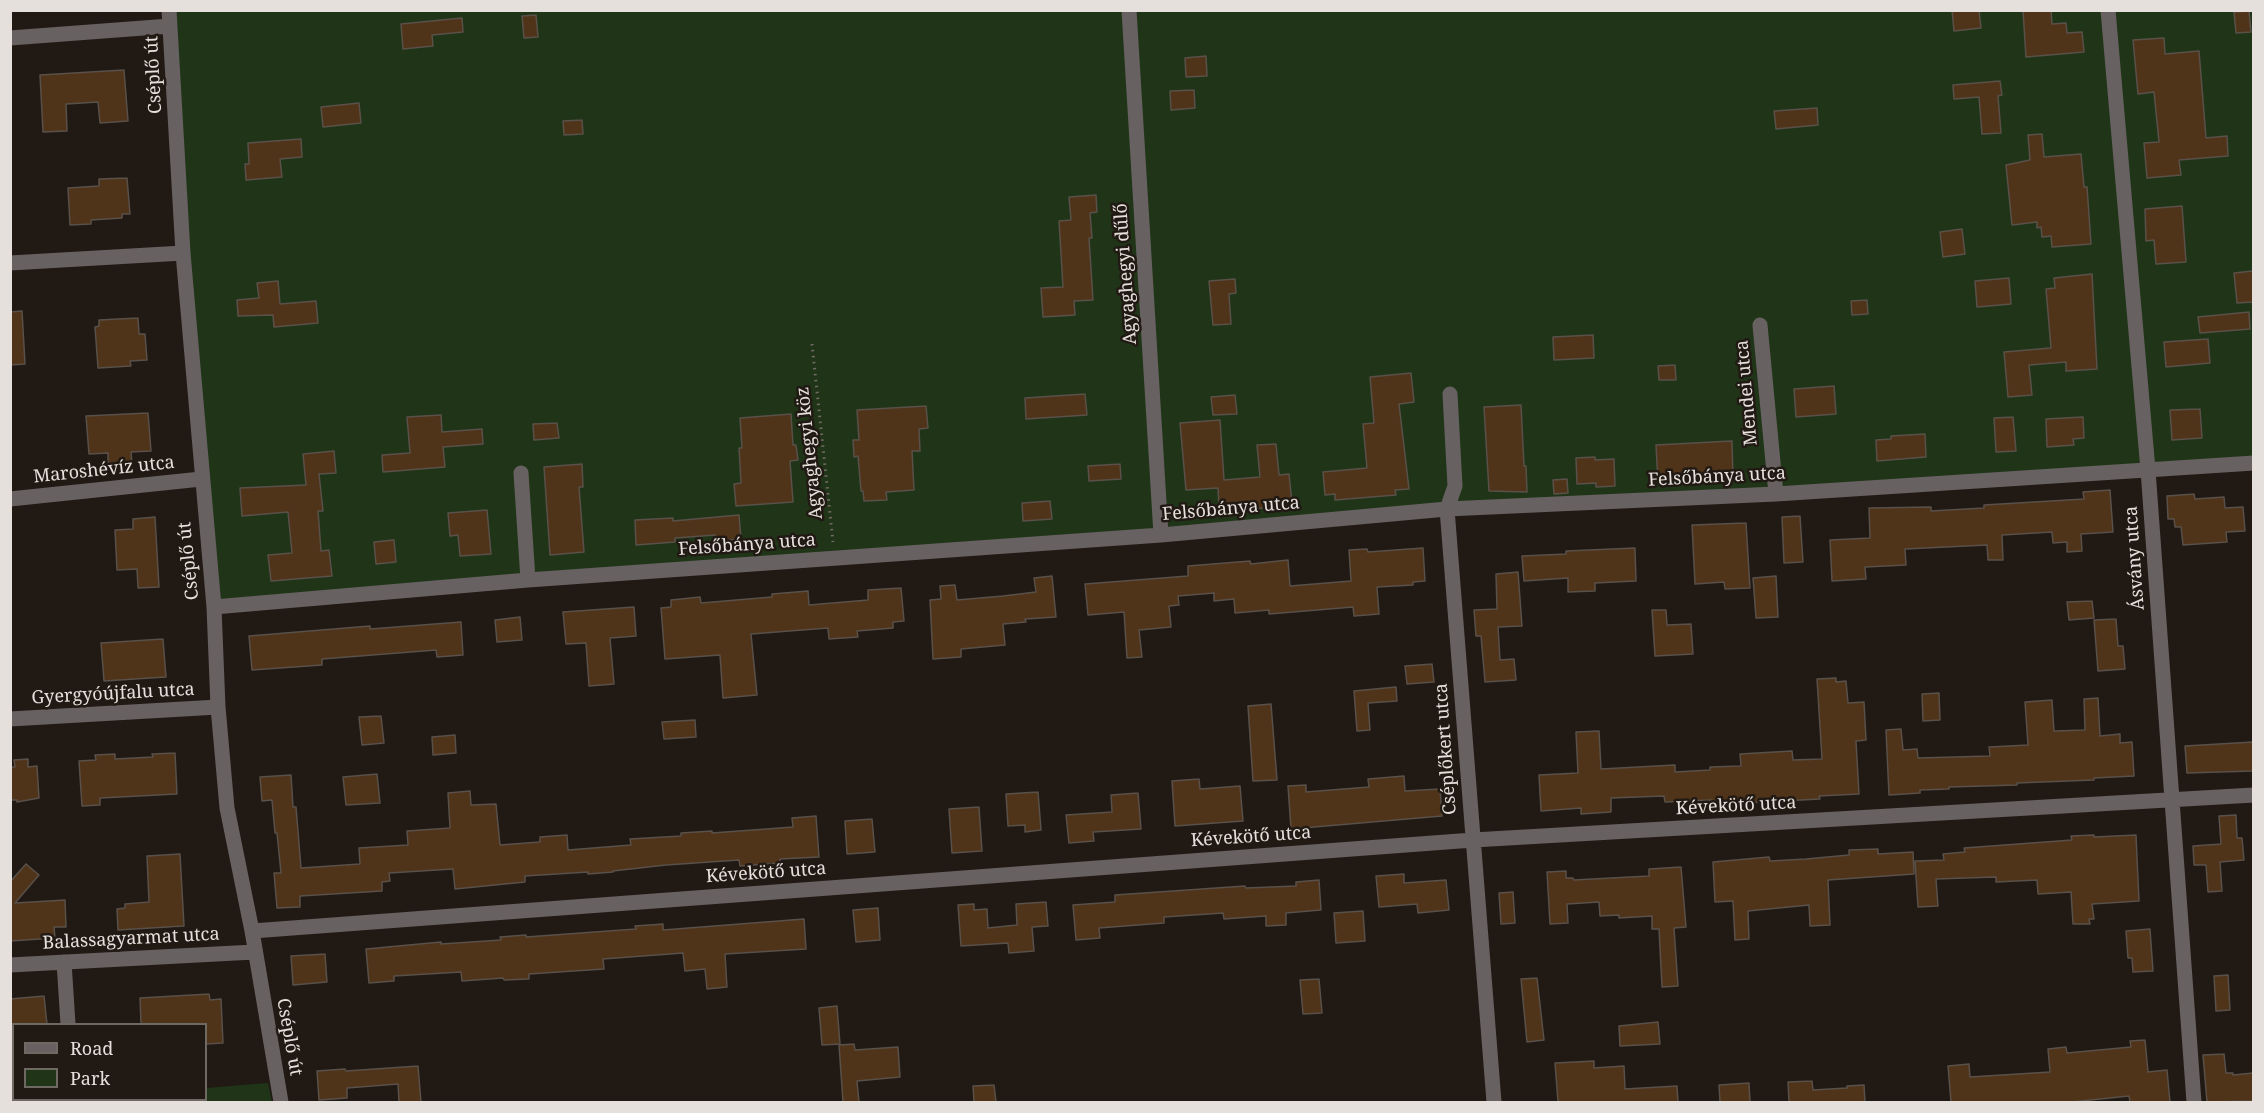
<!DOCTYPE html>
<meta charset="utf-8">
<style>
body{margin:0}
#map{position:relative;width:2264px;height:1113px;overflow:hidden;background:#211913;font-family:"Noto Serif",serif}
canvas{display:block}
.frame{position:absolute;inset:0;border:12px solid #e5e0db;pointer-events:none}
.legend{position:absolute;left:12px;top:1023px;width:195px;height:78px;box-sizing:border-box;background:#211913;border:2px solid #6f6963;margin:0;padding:8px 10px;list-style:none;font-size:18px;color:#e5e0db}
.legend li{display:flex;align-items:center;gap:12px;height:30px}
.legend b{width:30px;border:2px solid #6f6963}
</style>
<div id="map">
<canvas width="2264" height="1113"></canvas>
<div class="frame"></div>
<ul class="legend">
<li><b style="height:8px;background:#676161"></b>Road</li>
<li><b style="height:16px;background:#203518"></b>Park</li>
</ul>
</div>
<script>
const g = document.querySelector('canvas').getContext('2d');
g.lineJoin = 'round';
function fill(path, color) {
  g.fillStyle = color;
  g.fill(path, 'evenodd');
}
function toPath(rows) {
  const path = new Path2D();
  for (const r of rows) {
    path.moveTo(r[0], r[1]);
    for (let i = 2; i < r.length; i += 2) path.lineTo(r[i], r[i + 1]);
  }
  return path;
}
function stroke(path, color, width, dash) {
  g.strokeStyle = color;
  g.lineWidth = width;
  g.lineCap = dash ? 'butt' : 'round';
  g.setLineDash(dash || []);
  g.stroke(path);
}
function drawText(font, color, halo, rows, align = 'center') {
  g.font = font + ' "Noto Serif",serif';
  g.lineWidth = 5;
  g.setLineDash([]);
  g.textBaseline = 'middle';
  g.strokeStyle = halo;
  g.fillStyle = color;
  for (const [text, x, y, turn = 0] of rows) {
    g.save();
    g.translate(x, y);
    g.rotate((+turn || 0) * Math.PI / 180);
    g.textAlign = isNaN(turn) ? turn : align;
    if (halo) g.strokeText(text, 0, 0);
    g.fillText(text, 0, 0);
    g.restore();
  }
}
fill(toPath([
 [169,11,2253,11,2253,463,1447,509,214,607],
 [268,1083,272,1102,84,1102,83,1100,206,1100,206,1088]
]), '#203518');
const building = toPath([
 [1952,10,1979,10,1981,28,1954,31,1952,10],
 [2031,10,2051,10,2052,24,2066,23,2067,33,2082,32,2084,52,2026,57,2023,11,2031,10],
 [2249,11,2251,32,2236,33,2234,12,2249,11],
 [536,15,538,37,524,38,522,16,536,15],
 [462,18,463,32,432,35,433,46,403,49,401,24,462,18],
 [2164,38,2165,54,2199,51,2206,138,2227,136,2228,156,2179,160,2181,175,2147,178,2144,143,2159,142,2154,92,2138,94,2133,40,2164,38],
 [1206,56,1207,76,1186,77,1185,58,1206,56],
 [124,70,128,121,100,123,98,102,66,104,67,131,43,132,40,75,124,70],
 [2000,81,2002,95,1998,96,2001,133,1982,134,1979,97,1954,99,1953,85,2000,81],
 [1194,90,1195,108,1171,110,1170,91,1194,90],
 [359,103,361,123,323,127,321,107,359,103],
 [1817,108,1818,125,1776,129,1774,111,1817,108],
 [582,120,583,134,564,135,563,121,582,120],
 [2042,134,2044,157,2081,154,2084,187,2087,187,2091,244,2052,247,2051,236,2042,237,2041,227,2037,228,2037,222,2012,225,2006,165,2030,160,2028,135,2042,134],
 [301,139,302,157,280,159,282,177,246,180,245,164,249,164,248,143,301,139],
 [127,178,130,214,122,214,122,218,91,220,91,224,70,225,68,188,99,186,99,179,127,178],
 [1096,195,1097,212,1090,213,1092,238,1089,238,1093,300,1074,301,1075,315,1043,317,1041,288,1063,287,1059,221,1071,220,1069,197,1096,195],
 [2182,206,2186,262,2156,264,2154,240,2146,241,2145,209,2182,206],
 [1962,229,1965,254,1943,257,1940,232,1962,229],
 [2253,271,2253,302,2237,303,2234,273,2253,271],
 [2092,274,2097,369,2066,371,2066,362,2029,365,2032,395,2008,397,2004,352,2051,348,2046,289,2055,288,2054,278,2092,274],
 [2009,278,2011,304,1977,307,1975,281,2009,278],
 [1235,279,1236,293,1229,294,1231,324,1213,325,1209,281,1235,279],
 [278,281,280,304,316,301,318,323,274,327,273,315,238,316,237,300,259,298,257,283,278,281],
 [1867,300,1868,314,1852,315,1851,301,1867,300],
 [22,311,25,364,10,365,10,312,22,311],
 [2249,312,2250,329,2200,333,2198,317,2249,312],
 [138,318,139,334,145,334,147,360,130,361,131,366,98,368,95,327,99,326,99,320,138,318],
 [1593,335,1594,358,1554,360,1553,337,1593,335],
 [2208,339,2210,363,2166,367,2164,342,2208,339],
 [1675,365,1676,380,1659,380,1658,366,1675,365],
 [1411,373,1414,402,1399,404,1409,489,1395,490,1396,495,1335,500,1335,494,1325,495,1323,472,1367,468,1363,424,1374,423,1370,377,1411,373],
 [1834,386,1836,414,1796,417,1794,389,1834,386],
 [1085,394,1087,415,1026,419,1025,398,1085,394],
 [1235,395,1237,414,1213,415,1211,397,1235,395],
 [1521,405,1524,466,1526,466,1527,492,1489,491,1484,407,1521,405],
 [926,406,928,428,919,429,920,451,912,451,914,490,886,492,887,500,864,501,863,491,861,491,858,456,854,457,853,440,859,440,857,410,926,406],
 [2200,409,2202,438,2172,440,2170,410,2200,409],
 [148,413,151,451,131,452,132,464,108,466,108,453,89,454,86,416,148,413],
 [791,414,793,445,796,445,798,460,790,461,793,502,736,506,734,484,741,483,739,448,742,448,740,418,791,414],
 [441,415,442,432,482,429,483,444,443,447,445,467,383,472,382,455,410,453,407,417,441,415],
 [2013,417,2016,451,1996,452,1994,418,2013,417],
 [2083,417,2084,438,2073,439,2074,445,2047,447,2046,419,2083,417],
 [1220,420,1224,480,1260,477,1257,445,1276,444,1279,475,1289,474,1292,503,1276,504,1276,507,1228,511,1228,506,1219,507,1218,488,1186,490,1180,423,1220,420],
 [557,423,559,438,534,440,533,424,557,423],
 [1925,434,1926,457,1877,461,1876,440,1891,439,1891,436,1925,434],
 [1732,441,1733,478,1658,482,1656,445,1732,441],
 [334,451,336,473,319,474,323,511,318,511,321,551,329,550,332,576,271,581,268,555,292,553,288,512,242,516,240,488,306,485,303,454,334,451],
 [1595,457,1595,460,1614,459,1615,486,1596,487,1596,483,1577,484,1576,458,1595,457],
 [582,464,583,487,579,487,584,552,550,555,544,467,582,464],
 [1120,464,1121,479,1089,481,1088,466,1120,464],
 [1567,479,1568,493,1554,494,1553,480,1567,479],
 [2110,490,2113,532,2081,534,2082,551,2067,552,2067,542,2053,543,2052,532,2002,535,2003,560,1988,560,1987,545,1905,549,1906,565,1865,567,1866,579,1832,581,1830,540,1870,538,1869,508,1931,507,1931,511,1984,508,1984,505,2084,499,2083,492,2110,490],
 [2194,494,2195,499,2224,497,2225,508,2243,507,2245,531,2226,532,2227,542,2183,545,2181,527,2175,527,2174,519,2168,519,2167,496,2194,494],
 [1050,501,1052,519,1023,521,1022,503,1050,501],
 [487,510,491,554,460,556,458,535,450,536,448,513,487,510],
 [739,515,741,539,715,541,715,535,675,538,675,542,636,545,635,520,673,518,673,521,739,515],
 [1800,516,1803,562,1784,563,1782,517,1800,516],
 [155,517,159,587,138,588,137,569,117,570,115,530,133,529,133,519,155,517],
 [1746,523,1750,588,1725,589,1724,582,1695,584,1692,525,1746,523],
 [394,540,396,562,376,564,374,542,394,540],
 [1423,548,1425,581,1413,582,1413,585,1377,587,1379,614,1354,616,1353,607,1269,614,1269,610,1235,613,1234,599,1214,601,1214,593,1178,596,1179,605,1169,606,1171,627,1139,630,1142,657,1127,658,1124,612,1088,615,1085,584,1188,576,1188,566,1250,561,1251,564,1288,560,1290,586,1351,581,1349,550,1367,549,1368,552,1423,548],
 [1635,548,1636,581,1595,583,1595,591,1568,592,1568,578,1524,581,1522,556,1566,554,1566,551,1635,548],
 [1518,572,1522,626,1498,627,1500,660,1514,659,1516,680,1485,682,1481,636,1476,636,1474,610,1497,609,1496,574,1518,572],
 [1052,576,1056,617,1025,619,1026,622,1003,624,1005,645,961,649,961,657,933,659,930,600,941,599,940,586,955,585,957,600,1003,596,1036,592,1034,578,1052,576],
 [1776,576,1778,617,1756,618,1753,578,1776,576],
 [901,588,904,621,893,622,893,628,857,631,858,637,829,639,828,628,751,634,757,695,723,698,720,655,665,659,661,608,671,607,671,600,700,597,701,603,772,597,772,594,808,591,809,605,868,600,868,590,901,588],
 [2092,601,2094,618,2069,620,2067,602,2092,601],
 [634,607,636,636,610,638,614,684,589,686,586,643,566,644,563,612,634,607],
 [1652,610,1666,610,1667,625,1691,624,1693,654,1655,656,1652,610],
 [520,617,522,640,497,642,495,620,520,617],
 [2116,619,2118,646,2123,646,2125,669,2098,671,2094,620,2116,619],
 [461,622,463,655,437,657,436,650,322,659,322,665,252,670,249,636,370,626,370,629,461,622],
 [163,639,166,677,104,681,101,643,163,639],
 [1432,664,1434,682,1407,684,1405,666,1432,664],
 [1836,678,1836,682,1846,681,1848,703,1864,702,1866,740,1856,741,1859,794,1819,796,1820,799,1743,803,1743,801,1712,803,1712,800,1665,802,1664,796,1611,798,1611,812,1581,814,1581,808,1541,811,1539,775,1578,773,1576,732,1599,731,1601,769,1675,765,1675,772,1710,770,1710,767,1741,766,1740,754,1792,751,1793,760,1822,759,1817,679,1836,678],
 [1396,687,1397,701,1368,703,1370,730,1357,731,1354,691,1396,687],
 [1939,693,1940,720,1923,721,1922,694,1939,693],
 [2098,698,2100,736,2120,734,2120,743,2132,742,2134,776,2094,778,2094,780,2017,783,2017,785,1949,787,1949,789,1920,790,1920,793,1889,795,1886,730,1901,729,1903,750,1917,749,1918,758,1990,756,1989,747,2028,745,2025,702,2052,700,2054,731,2085,730,2084,699,2098,698],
 [1271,704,1277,780,1253,781,1248,706,1271,704],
 [381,716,384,743,362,745,359,717,381,716],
 [695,720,696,737,664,739,662,722,695,720],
 [455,735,456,753,433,755,432,737,455,735],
 [2253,742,2253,771,2187,773,2185,746,2253,742],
 [175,753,177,794,100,798,100,805,82,806,79,761,96,760,95,755,115,754,115,759,153,757,152,754,175,753],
 [28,759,28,767,37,766,39,798,17,802,17,800,10,800,10,767,15,767,14,760,28,759],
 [377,774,380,803,346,805,343,777,377,774],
 [291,775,293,807,296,807,301,868,360,864,359,848,408,845,407,831,450,828,448,793,470,791,471,805,496,804,500,845,540,842,540,837,567,835,568,850,631,845,630,839,681,836,681,833,712,831,712,833,793,827,792,818,816,816,819,857,780,859,780,863,740,866,739,860,666,865,613,871,613,872,588,874,588,872,525,876,525,882,455,889,453,869,389,873,390,881,382,882,382,891,300,896,300,907,277,908,274,873,281,873,277,833,275,833,272,800,262,801,260,777,291,775],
 [1404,776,1405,791,1440,789,1442,816,1291,829,1288,786,1306,785,1306,792,1369,787,1368,779,1404,776],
 [1199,779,1200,789,1240,786,1243,821,1175,826,1172,781,1199,779],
 [1038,792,1041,830,1025,832,1025,825,1008,826,1006,794,1038,792],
 [1138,793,1141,829,1093,832,1094,841,1069,843,1066,815,1112,812,1111,795,1138,793],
 [979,807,982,851,952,853,949,809,979,807],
 [2236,815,2237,838,2242,838,2244,860,2220,862,2222,891,2208,892,2206,865,2194,865,2193,846,2221,844,2219,816,2236,815],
 [872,819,875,852,847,854,845,821,872,819],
 [2094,835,2094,837,2136,835,2139,901,2092,904,2094,919,2089,919,2090,924,2073,924,2071,892,2038,894,2037,880,1996,882,1996,877,1936,879,1938,906,1918,907,1915,861,1944,860,1943,854,1965,852,1964,848,2072,840,2071,836,2094,835],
 [1878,849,1878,854,1913,852,1914,874,1828,880,1830,925,1810,926,1809,905,1748,911,1749,939,1735,940,1733,901,1715,902,1713,862,1769,857,1770,861,1806,859,1849,855,1849,850,1878,849],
 [180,854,184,926,118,930,117,909,125,908,125,904,149,902,147,856,180,854],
 [26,864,39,875,15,903,65,900,66,927,54,927,55,938,10,941,10,882,26,864],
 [1681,867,1686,927,1674,928,1678,986,1662,987,1659,929,1652,929,1652,916,1619,918,1619,915,1600,916,1599,902,1567,904,1568,923,1550,924,1547,872,1566,871,1566,878,1573,878,1574,880,1649,876,1649,869,1681,867],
 [1404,874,1404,883,1446,880,1449,910,1418,913,1417,904,1379,907,1376,876,1404,874],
 [1319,880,1321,910,1286,913,1286,925,1266,926,1266,916,1224,919,1223,913,1164,917,1164,923,1099,928,1100,938,1076,940,1073,905,1115,902,1115,895,1245,886,1246,888,1296,886,1296,882,1319,880],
 [1513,892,1515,923,1501,924,1499,893,1513,892],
 [1046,902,1048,926,1032,927,1034,951,1009,953,1008,943,961,946,958,905,974,904,974,910,987,909,988,928,1017,925,1016,904,1046,902],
 [878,908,880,940,856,942,853,910,878,908],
 [1363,911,1365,941,1336,943,1334,913,1363,911],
 [804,919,806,949,725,954,727,987,707,989,705,969,685,971,683,953,603,959,604,969,529,974,529,979,504,980,503,978,462,981,461,972,394,976,394,981,369,983,366,949,441,942,441,944,501,940,500,937,526,935,526,937,636,929,635,926,663,924,663,930,804,919],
 [2150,929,2153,971,2133,972,2132,958,2128,958,2126,931,2150,929],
 [325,954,327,982,293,985,291,956,325,954],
 [2228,975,2230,1010,2216,1011,2214,976,2228,975],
 [1537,978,1544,1040,1527,1042,1521,979,1537,978],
 [1319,979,1322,1013,1303,1014,1300,980,1319,979],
 [209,994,210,1000,221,999,223,1043,206,1044,206,1024,141,1024,140,998,209,994],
 [44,996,47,1024,10,1024,10,999,44,996],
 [837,1006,840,1044,822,1045,819,1008,837,1006],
 [1658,1022,1660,1044,1620,1046,1619,1026,1658,1022],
 [2145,1040,2148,1072,2167,1070,2170,1102,2130,1102,2129,1096,2072,1102,1951,1102,1948,1066,1969,1064,1970,1077,2050,1072,2048,1049,2066,1047,2067,1053,2131,1047,2130,1041,2145,1040],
 [854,1044,855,1050,898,1047,900,1077,857,1081,859,1102,843,1102,839,1045,854,1044],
 [2224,1054,2226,1073,2233,1073,2233,1075,2253,1073,2253,1101,2207,1102,2203,1055,2224,1054],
 [1594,1061,1594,1068,1624,1066,1625,1089,1677,1086,1678,1102,1558,1102,1555,1063,1594,1061],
 [418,1066,421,1102,399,1102,398,1084,347,1088,347,1098,319,1100,317,1071,345,1069,346,1071,418,1066],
 [1812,1081,1813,1090,1847,1088,1847,1086,1864,1085,1865,1102,1789,1102,1788,1082,1812,1081],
 [1749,1083,1750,1102,1720,1102,1719,1085,1749,1083],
 [994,1085,996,1102,974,1102,973,1086,994,1085]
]);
fill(building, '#50341a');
stroke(building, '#595049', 1.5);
stroke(toPath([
 [812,344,833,542]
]), '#716a65', 3, [1.5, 4.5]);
stroke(toPath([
 [169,10,183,253,214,607,218,707,227,808,252,931,281,1102],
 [1129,10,1161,535],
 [2108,10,2148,470,2194,1102],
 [10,38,170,26],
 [10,263,183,253],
 [1760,325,1776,494],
 [1450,394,1455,486,1447,509,1494,1102],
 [521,473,528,580],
 [10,499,201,479],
 [214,607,528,580,1161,535,1447,509,1776,494,2254,463],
 [10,719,218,707],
 [252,931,1473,840,2254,795],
 [64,962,68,1024],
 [10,965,254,952],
 [73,1100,73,1102]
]), '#676161', 15);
drawText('18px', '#e5e0db', '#211913', [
 ["Cséplő út",154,75,-93],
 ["Agyaghegyi dűlő",1126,274,-94],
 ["Mendei utca",1747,393,-95],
 ["Agyaghegyi köz",810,453,-96],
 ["Maroshévíz utca",104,470,-6],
 ["Felsőbánya utca",1717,477,-3],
 ["Felsőbánya utca",1231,509,-5],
 ["Felsőbánya utca",747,545,-4],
 ["Ásvány utca",2135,558,-94],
 ["Cséplő út",189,561,-96],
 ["Gyergyóújfalu utca",113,694,-3],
 ["Cséplőkert utca",1446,749,-94],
 ["Kévekötő utca",1736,806,-3],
 ["Kévekötő utca",1251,837,-4],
 ["Kévekötő utca",766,873,-4],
 ["Balassagyarmat utca",131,939,-3],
 ["Cséplő út",289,1037,80]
]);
</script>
